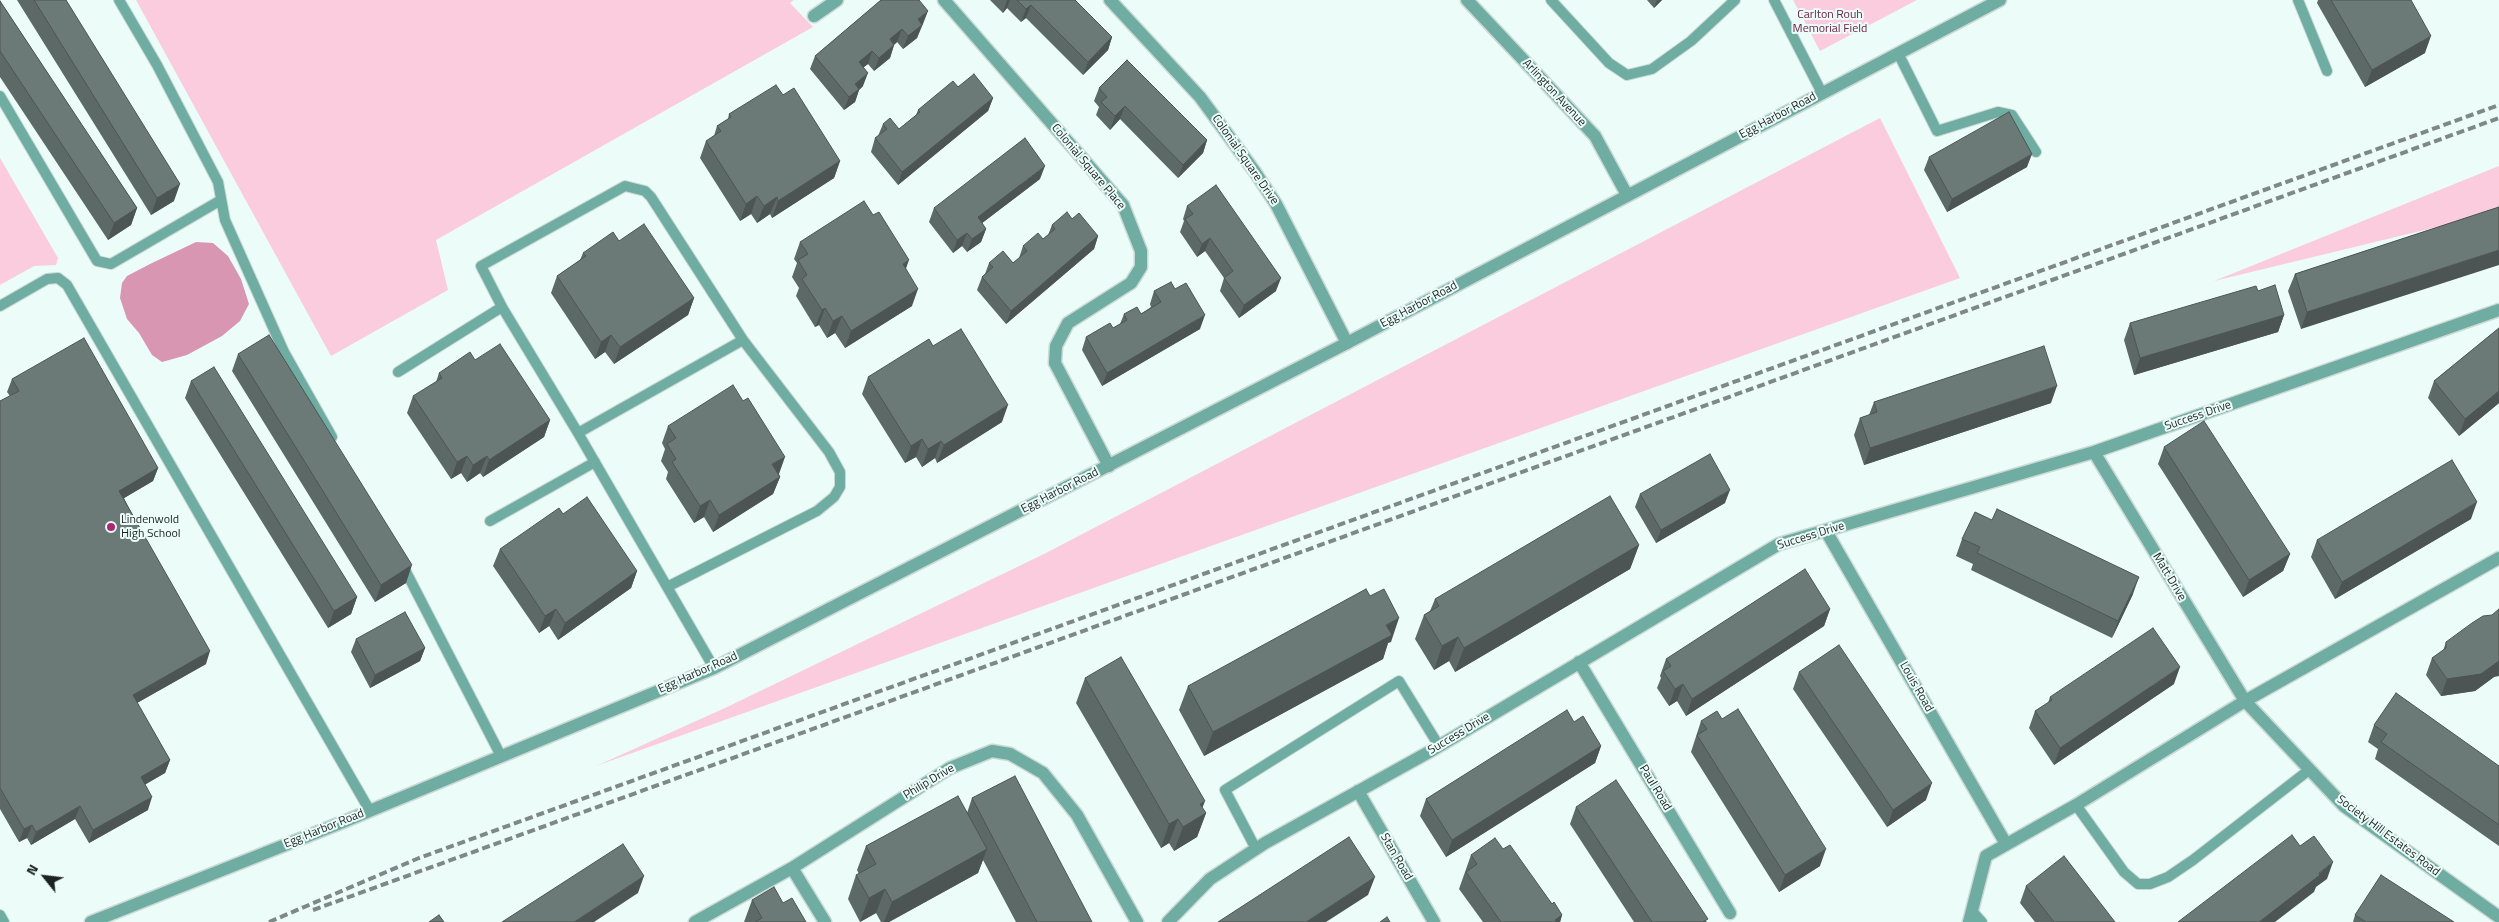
<!DOCTYPE html>
<style>
body{margin:0}
#map{position:relative;width:2499px;height:922px;overflow:hidden;background:#ecfcf9;font-family:"Titillium Web",sans-serif}
canvas{display:block}
.north{position:absolute;left:20px;top:852px;width:50px;height:50px;-webkit-text-stroke:4px #ecfcf9;paint-order:stroke;rotate:299deg;font-size:14px;font-weight:700;line-height:20px;text-align:center;color:#1d2321}
.north::after{content:'';display:block;margin:auto;width:18px;height:22px;background:#1d2321;clip-path:polygon(50% 0,100% 100%,50% 72%,0 100%)}
</style>
<div id="map">
<canvas width="2499" height="922"></canvas>
<div class="north">N</div>
</div>
<script>
const g = document.querySelector('canvas').getContext('2d');
g.lineJoin = 'round';
function fill(path, color) {
  g.fillStyle = color;
  g.fill(path, 'evenodd');
}
function toPath(rows) {
  const path = new Path2D();
  for (const r of rows) {
    path.moveTo(r[0], r[1]);
    for (let i = 2; i < r.length; i += 2) path.lineTo(r[i], r[i + 1]);
  }
  return path;
}
function stroke(path, color, width, dash) {
  g.strokeStyle = color;
  g.lineWidth = width;
  g.lineCap = dash ? 'butt' : 'round';
  g.setLineDash(dash || []);
  g.stroke(path);
}
function drawText(font, color, halo, rows, align = 'center') {
  g.font = font + ' "Titillium Web",sans-serif';
  g.lineWidth = 4;
  g.setLineDash([]);
  g.textBaseline = 'middle';
  g.strokeStyle = halo;
  g.fillStyle = color;
  for (const [text, x, y, turn = 0] of rows) {
    g.save();
    g.translate(x, y);
    g.rotate((+turn || 0) * Math.PI / 180);
    g.textAlign = isNaN(turn) ? turn : align;
    if (halo) g.strokeText(text, 0, 0);
    g.fillText(text, 0, 0);
    g.restore();
  }
}
fill(toPath([
 [136,0,794,0,790,3,813,27,436,240,448,290,331,356],
 [1793,0,1917,0,1820,51],
 [1880,118,1960,278,596,766,725,708,1044,554],
 [0,158,58,258,56,265,34,266,0,285],
 [2499,166,2499,212,2214,281]
]), '#faccde');
fill(toPath([
 [196,242,213,243,228,256,241,279,249,304,240,321,222,336,187,355,162,362,152,355,139,333,127,319,120,298,122,283,127,276,150,264]
]), '#d896b2');
const service = toPath([
 [119,0,157,65,218,182,225,220,284,352,332,437],
 [1551,0,1609,63,1627,75,1652,69,1691,41,1735,0],
 [1774,0,1822,93],
 [2298,0,2327,71],
 [1898,53,1937,131,1998,112,2012,115,2036,152],
 [0,96,97,261,111,264,221,200],
 [0,306,47,279,58,278,67,285,370,811],
 [398,372,502,307],
 [578,433,743,340],
 [490,521,595,462],
 [402,564,501,756],
 [667,587,817,511,834,497,840,487,840,472,829,452,743,340,651,197,645,191,625,186,481,266,502,307,578,433,714,668],
 [2076,805,2124,872,2138,884,2150,884,2168,877,2193,860,2309,770],
 [1256,849,1225,790,1399,681,1439,746],
 [1973,912,1982,922],
 [0,915,4,922]
]);
const minor = toPath([
 [944,0,1123,205,1141,251,1141,267,1131,283,1068,323,1056,346,1055,363,1109,466],
 [1110,0,1200,97,1255,172,1276,204,1347,343],
 [1467,0,1595,136,1627,195],
 [814,16,837,0],
 [2094,452,2245,701,2344,806,2499,917],
 [1826,531,2006,844],
 [1579,662,1730,913],
 [1358,791,1434,922],
 [792,868,825,922],
 [695,922,792,868,950,768,992,751,1010,754,1043,773,1077,815,1137,922],
 [1168,922,1210,879,1265,843,1429,752,1779,544,2094,452,2499,310],
 [1969,922,1986,856,2076,805,2245,701,2499,558]
]);
const tertiary = toPath([
 [91,922,343,822,714,668,1347,343,2000,0]
]);
stroke(service, '#cbd9d6', 12);
stroke(minor, '#cbd9d6', 15);
stroke(tertiary, '#cbd9d6', 15);
stroke(service, '#6faca1', 10);
stroke(minor, '#6faca1', 12);
stroke(tertiary, '#6faca1', 12);
stroke(toPath([
 [313,910,2499,118],
 [269,922,419,858,2499,105]
]), '#7e8986', 4, [8, 4]);
fill(toPath([
 [17,0,66,0,174,201,151,215],
 [881,0,923,24,917,38,903,49,897,42,894,45,890,58,874,71,868,64,863,67,863,86,859,90,855,102,844,110,810,69,815,56],
 [990,0,1075,0,1112,37,1108,50,1083,75,1026,18,1021,22,1007,8,1003,13],
 [1647,0,1662,0,1654,8],
 [2318,0,2411,0,2425,53,2365,87,2317,3],
 [0,1,137,208,131,225,108,240,0,77],
 [958,87,993,98,988,111,898,185,871,152,875,138,878,136,883,124,899,129,916,115,918,110],
 [1099,88,1207,140,1203,153,1178,178,1120,119,1110,130,1096,115,1099,107,1094,101],
 [783,95,840,161,834,178,772,218,770,214,757,223,751,214,740,221,700,158,706,141,714,136,717,126,728,119,729,114],
 [1929,157,2027,167,1947,212,1924,170],
 [1040,179,982,223,986,229,981,242,967,252,962,246,953,253,929,222,934,208],
 [1187,206,1276,291,1239,318,1220,291,1224,278,1205,251,1197,257,1180,232,1184,221,1183,219],
 [2499,207,2301,329,2288,291,2295,274],
 [1072,219,1098,236,1094,249,1006,324,977,290,982,277,985,274,989,263,1013,263,1019,258,1023,246,1043,239,1048,235,1052,225],
 [619,241,694,298,688,315,614,364,605,352,595,359,551,293,557,276,580,260,583,253],
 [800,242,906,269,912,306,845,348,835,333,827,338,819,325,815,327,796,296,799,288,792,277,797,263,794,259],
 [1154,291,1200,329,1102,386,1082,350,1086,337,1113,328,1120,324,1124,314,1141,314,1151,307,1150,304],
 [2284,315,2278,332,2134,375,2124,340,2130,323],
 [2499,328,2499,403,2459,436,2428,398,2434,381],
 [933,346,1002,422,937,463,935,458,922,467,916,457,905,463,862,394,868,377],
 [238,354,406,583,375,602,232,371],
 [475,360,550,420,544,437,483,477,480,473,467,482,461,473,451,479,407,413,413,396,436,382,439,373],
 [12,379,158,468,153,481,124,498,206,664,137,703,170,760,165,773,145,784,148,810,89,843,75,819,31,845,27,838,19,842,0,809,0,401,10,396,7,392],
 [191,381,357,597,351,614,328,628,185,398],
 [1874,402,2051,403,1864,465,1854,435,1860,418,1869,415],
 [668,426,779,474,780,477,773,494,713,532,704,517,694,523,666,479,668,472,661,461,665,449,662,443],
 [2164,447,2290,554,2283,571,2243,597,2158,464],
 [1640,494,1725,503,1656,543,1635,507],
 [563,514,637,571,631,588,558,640,549,626,539,633,493,566,500,549],
 [2471,519,2335,599,2311,557,2317,540],
 [1962,539,2133,594,2112,638,1971,570,1973,564,1956,556],
 [1639,545,1630,569,1455,672,1449,661,1434,670,1415,639,1424,615,1430,611,1435,599],
 [1830,609,1824,626,1686,716,1677,701,1669,706,1657,688,1661,678,1660,676,1666,659],
 [356,639,425,648,420,661,370,688,351,652],
 [1391,642,1388,643,1383,659,1204,756,1179,710,1188,686],
 [2446,642,2494,677,2475,691,2441,696,2426,675,2432,658,2443,651],
 [1799,672,1926,800,1887,827,1793,689],
 [1085,678,1202,808,1206,813,1197,837,1174,851,1169,843,1161,848,1076,703],
 [2174,684,2054,765,2029,728,2035,711,2048,703,2050,697],
 [1701,721,1820,866,1779,892,1691,752],
 [1574,722,1601,746,1595,763,1446,857,1420,816,1426,799],
 [2374,725,2499,766,2499,846,2375,759,2378,749,2368,742],
 [972,798,1092,922,1016,922,983,860,978,873,889,922,881,922,876,913,860,922,848,899,856,875,859,874,857,870,866,846,967,813],
 [1576,807,1707,922,1634,922,1570,824],
 [1503,849,1562,915,1560,922,1483,922,1459,889,1471,855],
 [2026,886,2115,922,2035,922,2020,903],
 [752,900,783,903,806,922,744,922],
 [2355,915,2454,922,2353,922]
]), '#5d6966');
fill(toPath([
 [1007,0,1010,0,1007,8,1003,13],
 [1657,0,1662,0,1654,8],
 [1031,5,1026,18,1021,22,1026,9],
 [928,11,923,24,916,30,922,25,917,38,903,49,908,36,918,19],
 [902,29,897,42,885,52,890,39],
 [2431,36,2425,53,2365,87,2372,70],
 [1112,37,1108,50,1083,75,1088,62],
 [894,45,890,58,874,71,879,58],
 [872,51,868,64,854,75,859,62],
 [868,73,863,86,859,90,855,102,844,110,849,97,855,84],
 [993,98,988,111,898,185,902,172],
 [1125,106,1120,119,1110,130,1115,116],
 [1207,140,1203,153,1178,178,1183,165],
 [2032,154,2027,167,1947,212,1952,199],
 [840,161,834,178,772,218,778,201],
 [1045,166,1040,179,973,230,978,217],
 [180,184,174,201,151,215,157,198],
 [757,196,751,214,740,221,746,204],
 [777,197,770,214,757,223,764,206],
 [137,208,131,225,108,240,114,223],
 [986,229,981,242,967,252,972,239],
 [967,233,962,246,953,253,957,240],
 [1098,236,1094,249,1006,324,1011,311],
 [1210,238,1205,251,1197,257,1202,244],
 [2499,250,2499,265,2301,329,2307,312],
 [909,260,903,277,903,264],
 [1281,278,1276,291,1239,318,1244,305],
 [918,289,912,306,845,348,851,331],
 [694,298,688,315,614,364,620,347],
 [825,308,819,325,815,327,822,310],
 [1205,315,1200,329,1102,386,1107,373],
 [2284,315,2278,332,2134,375,2140,358],
 [842,316,835,333,827,338,833,321],
 [611,335,605,352,595,359,601,342],
 [2057,386,2051,403,1864,465,1870,448],
 [2499,391,2499,403,2459,436,2465,419],
 [1008,405,1002,422,937,463,944,445],
 [550,420,544,437,483,477,489,460],
 [922,439,916,457,905,463,911,446],
 [941,441,935,458,922,467,928,449],
 [467,456,461,473,451,479,457,462],
 [487,456,480,473,467,482,473,465],
 [785,457,779,474,766,481,772,464],
 [158,468,153,481,114,504,119,491],
 [780,477,773,494,713,532,719,515],
 [1730,490,1725,503,1656,543,1661,530],
 [710,500,704,517,694,523,700,506],
 [2477,502,2471,519,2335,599,2342,582],
 [1639,545,1630,569,1455,672,1464,648],
 [2290,554,2283,571,2243,597,2249,580],
 [412,565,406,583,375,602,381,585],
 [637,571,631,588,558,640,565,623],
 [2139,577,2133,594,2112,638,2118,621],
 [357,597,351,614,328,628,334,611],
 [556,609,549,626,539,633,545,616],
 [1830,609,1824,626,1686,716,1692,699],
 [1399,618,1391,642,1388,643,1383,659,1204,756,1213,732,1386,625],
 [1458,637,1449,661,1434,670,1442,646],
 [425,648,420,661,370,688,375,675],
 [210,651,206,664,128,708,133,695],
 [2499,661,2499,676,2494,677,2475,691,2441,696,2447,679],
 [2180,667,2174,684,2054,765,2060,748],
 [1683,684,1677,701,1669,706,1675,689],
 [1601,746,1595,763,1446,857,1452,840],
 [170,760,165,773,136,790,141,777],
 [1932,783,1926,800,1887,827,1893,810],
 [152,797,148,810,89,843,93,830],
 [1205,801,1199,817,1206,813,1197,837,1174,851,1183,827,1200,804],
 [80,806,75,819,31,845,36,832],
 [1178,819,1169,843,1161,848,1169,824],
 [32,825,27,838,19,842,24,829],
 [987,849,978,873,889,922,884,922,892,902],
 [1826,849,1820,866,1779,892,1785,875],
 [2333,862,2327,879,2316,887,2314,892,2275,922,2259,922],
 [644,876,638,893,594,922,574,922],
 [1375,877,1368,895,1326,922,1306,922],
 [885,889,876,913,860,922,869,898],
 [1562,915,1560,922,1554,922,1555,920]
]), '#4c5553');
const building = toPath([
 [34,0,66,0,180,184,157,198,34,0],
 [881,0,919,0,928,11,918,19,922,25,908,36,902,29,890,39,894,45,879,58,872,51,859,62,868,73,855,84,859,89,849,97,815,56,881,0],
 [1017,0,1075,0,1112,37,1088,62,1031,5,1026,9,1017,0],
 [2331,0,2411,0,2431,36,2372,70,2331,0],
 [0,1,137,208,114,223,0,51,0,1],
 [1127,60,1207,140,1183,165,1125,106,1115,116,1101,102,1107,97,1099,88,1127,60],
 [974,74,993,98,902,172,875,138,887,129,883,124,890,118,899,129,920,112,918,110,953,81,958,87,974,74],
 [776,85,783,95,794,88,840,161,778,201,777,197,764,206,757,196,746,204,706,141,721,131,717,126,731,117,729,114,776,85],
 [2009,112,2032,154,1952,199,1929,157,2009,112],
 [1025,138,1045,166,978,217,986,229,972,239,967,233,957,240,934,208,1025,138],
 [1216,185,1281,278,1244,305,1224,278,1233,271,1210,238,1202,244,1185,219,1193,214,1187,206,1216,185],
 [864,201,873,215,879,212,909,260,903,264,918,289,851,331,842,316,833,321,825,308,822,310,802,279,807,275,798,260,808,254,800,242,864,201],
 [2499,207,2499,250,2307,312,2295,274,2499,207],
 [1067,212,1072,219,1079,213,1098,236,1011,311,982,277,993,267,989,263,1003,251,1013,263,1027,251,1023,246,1038,233,1043,239,1055,229,1052,225,1067,212],
 [644,224,694,298,620,347,611,335,601,342,557,276,586,256,583,253,613,232,619,241,644,224],
 [1171,282,1175,289,1186,283,1205,315,1107,373,1086,337,1110,323,1113,328,1127,320,1124,314,1137,307,1141,314,1161,302,1154,291,1171,282],
 [2275,285,2284,315,2140,358,2130,323,2256,286,2258,291,2275,285],
 [2499,328,2499,391,2465,419,2434,381,2499,328],
 [961,329,1008,405,944,445,941,441,928,449,922,439,911,446,868,377,929,339,933,346,961,329],
 [269,335,412,565,381,585,238,354,269,335],
 [84,338,158,468,119,491,210,651,133,695,170,760,141,777,152,797,93,830,80,806,36,832,32,825,24,829,0,788,0,401,19,391,12,379,84,338],
 [500,344,550,420,489,460,487,456,473,465,467,456,457,462,413,396,442,378,439,373,470,352,475,360,500,344],
 [2044,346,2057,386,1870,448,1860,418,1877,412,1874,402,2044,346],
 [214,367,357,597,334,611,191,381,214,367],
 [733,385,743,401,748,398,785,457,772,464,780,477,719,515,710,500,700,506,672,462,676,459,667,444,676,438,668,426,733,385],
 [2204,421,2290,554,2249,580,2164,447,2204,421],
 [1710,454,1730,490,1661,530,1640,494,1710,454],
 [2452,460,2477,502,2342,582,2317,540,2452,460],
 [1610,496,1639,545,1464,648,1458,637,1442,646,1424,615,1439,606,1435,599,1610,496],
 [587,497,637,571,565,623,556,609,545,616,500,549,559,508,563,514,587,497],
 [1997,509,2139,577,2118,621,1977,553,1980,547,1962,539,1975,512,1992,520,1997,509],
 [1805,569,1830,609,1692,699,1683,684,1675,689,1663,671,1671,666,1666,659,1805,569],
 [1366,589,1370,596,1384,589,1399,618,1386,625,1392,635,1213,732,1188,686,1366,589],
 [2499,609,2499,661,2481,674,2447,679,2432,658,2446,648,2446,642,2472,623,2483,616,2492,615,2499,609],
 [405,612,425,648,375,675,356,639,405,612],
 [2153,628,2180,667,2060,748,2035,711,2052,700,2050,697,2153,628],
 [1839,645,1932,783,1893,810,1799,672,1839,645],
 [1121,657,1205,801,1200,804,1206,813,1183,827,1178,819,1169,824,1085,678,1121,657],
 [2396,693,2499,766,2499,825,2381,742,2387,734,2374,725,2396,693],
 [1738,709,1826,849,1785,875,1697,735,1707,729,1701,721,1717,711,1722,719,1738,709],
 [1567,710,1574,722,1583,716,1601,746,1452,840,1426,799,1567,710],
 [1015,776,1092,922,1037,922,972,798,1015,776],
 [1616,780,1708,919,1703,922,1652,922,1576,807,1616,780],
 [958,796,987,849,892,902,885,889,869,898,856,875,876,864,866,846,958,796],
 [2292,835,2300,846,2314,836,2333,862,2319,873,2320,875,2259,922,2178,922,2292,835],
 [1349,837,1375,877,1306,922,1218,922,1349,837],
 [1495,838,1503,849,1510,845,1552,904,1554,902,1562,915,1555,920,1556,922,1501,922,1466,872,1477,864,1471,855,1495,838],
 [623,844,644,876,574,922,502,922,623,844],
 [2064,856,2115,922,2054,922,2026,886,2064,856],
 [2381,875,2454,922,2366,922,2355,915,2381,875],
 [774,887,783,903,792,898,806,922,755,922,762,918,752,900,774,887],
 [439,915,444,922,429,922,439,915],
 [1387,917,1390,922,1380,922,1387,917]
]);
fill(building, '#6c7a77');
stroke(building, '#4c5553', 1);
for (const [x, y, r, color] of [
 [111,527,5,"#ac276f"]
]) {
  const dot = new Path2D();
  dot.arc(x, y, r, 0, 2 * Math.PI);
  g.fillStyle = color;
  g.fill(dot);
  stroke(dot, '#ecfcf9', 2);
}
drawText('12px', '#6e2249', '#ecfcf9', [
 ["Carlton Rouh",1830,15],
 ["Memorial Field",1830,29]
]);
drawText('12px', '#1d2321', '#ecfcf9', [
 ["Arlington Avenue",1554,93,47],
 ["Egg Harbor Road",1778,116,-28],
 ["Colonial Square Drive",1245,160,55],
 ["Colonial Square Place",1088,167,50],
 ["Egg Harbor Road",1419,305,-28],
 ["Success Drive",2198,416,-19],
 ["Egg Harbor Road",1060,491,-27],
 ["Success Drive",1811,536,-17],
 ["Matt Drive",2169,577,59],
 ["Egg Harbor Road",698,673,-24],
 ["Louis Road",1916,687,60],
 ["Success Drive",1459,734,-31],
 ["Philip Drive",929,782,-31],
 ["Paul Road",1655,788,59],
 ["Egg Harbor Road",324,829,-22],
 ["Society Hill Estates Road",2388,836,37],
 ["Stan Road",1396,857,60]
]);
drawText('12px', '#1d2321', '#ecfcf9', [
 ["Lindenwold",121,520],
 ["High School",121,534]
], 'left');
</script>
